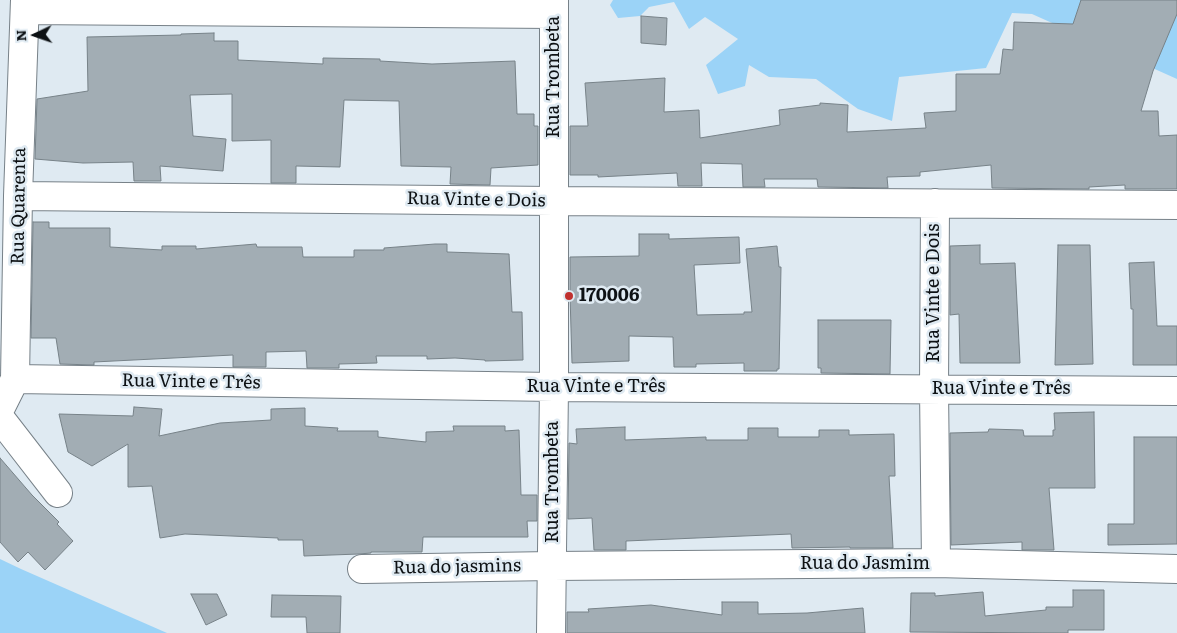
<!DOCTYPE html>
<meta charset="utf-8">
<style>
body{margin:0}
#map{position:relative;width:1177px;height:633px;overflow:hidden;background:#dfeaf2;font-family:Literata,serif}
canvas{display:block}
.north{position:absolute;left:10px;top:10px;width:50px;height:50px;-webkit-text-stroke:4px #dfeaf2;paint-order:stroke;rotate:267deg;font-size:14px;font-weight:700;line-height:20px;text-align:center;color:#0d1114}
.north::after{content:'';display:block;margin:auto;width:18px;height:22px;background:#0d1114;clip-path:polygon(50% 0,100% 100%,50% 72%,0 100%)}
</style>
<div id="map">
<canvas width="1177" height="633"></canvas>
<div class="north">N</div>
</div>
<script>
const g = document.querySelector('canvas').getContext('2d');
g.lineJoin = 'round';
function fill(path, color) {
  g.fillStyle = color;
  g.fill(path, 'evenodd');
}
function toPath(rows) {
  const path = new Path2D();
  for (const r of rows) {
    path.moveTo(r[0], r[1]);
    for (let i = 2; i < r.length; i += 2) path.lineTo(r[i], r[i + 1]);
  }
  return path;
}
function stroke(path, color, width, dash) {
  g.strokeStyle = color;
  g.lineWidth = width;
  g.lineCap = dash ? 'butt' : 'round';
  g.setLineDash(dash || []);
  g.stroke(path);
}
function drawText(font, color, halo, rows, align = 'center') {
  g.font = font + ' Literata,serif';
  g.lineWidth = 5;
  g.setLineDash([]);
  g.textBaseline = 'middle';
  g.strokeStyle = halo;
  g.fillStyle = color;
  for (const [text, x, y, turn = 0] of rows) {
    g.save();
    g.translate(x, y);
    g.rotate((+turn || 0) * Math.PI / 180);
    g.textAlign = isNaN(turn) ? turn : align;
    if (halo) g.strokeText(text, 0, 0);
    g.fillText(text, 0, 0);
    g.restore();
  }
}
fill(toPath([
 [613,0,1177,0,1177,79,1032,14,1012,13,986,68,899,77,892,121,858,109,816,79,769,77,749,65,745,86,718,94,706,65,738,39,705,17,689,29,674,2,649,7,640,16,618,18,610,5],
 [0,559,21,569,167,633,0,633]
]), '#9bd3f7');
const building = toPath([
 [1081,0,1177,0,1177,14,1153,71,1141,111,1158,111,1159,136,1177,135,1177,189,1125,189,1125,185,1089,187,1089,189,992,188,991,165,920,172,920,176,887,177,888,188,818,187,817,179,764,179,765,187,743,187,742,164,701,163,702,186,678,186,677,173,598,177,598,175,570,175,570,126,588,126,585,83,665,78,664,112,699,110,700,138,780,125,779,110,820,105,820,103,848,105,847,132,926,128,924,113,956,111,956,74,1000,74,1003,49,1013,50,1014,22,1073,24,1081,0],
 [641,16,667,18,666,45,641,43,641,16],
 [214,33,214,41,238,41,238,60,323,64,323,58,380,59,380,61,432,64,515,61,517,114,534,114,534,126,538,126,538,165,491,168,490,185,450,184,451,167,401,166,399,101,344,100,340,167,296,166,296,183,271,183,271,140,232,141,232,94,190,95,193,136,226,139,223,171,160,166,161,181,134,181,133,162,83,163,35,159,37,99,88,91,87,37,181,35,181,34,214,33],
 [33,222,49,222,49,228,110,228,110,247,162,250,162,246,196,246,196,249,256,244,257,247,302,247,303,257,354,257,354,250,384,250,384,248,435,244,447,244,447,252,509,254,512,312,522,312,523,360,485,361,485,360,455,358,427,359,427,356,376,356,377,363,339,364,339,368,307,368,306,351,266,352,266,367,233,367,233,355,94,362,94,365,60,364,56,338,31,338,33,222],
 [639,234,669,234,669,239,739,237,740,263,694,265,697,315,744,314,744,312,752,312,746,249,777,246,779,267,781,267,779,369,777,369,777,371,744,371,744,363,696,364,696,367,674,367,673,337,629,336,629,361,572,363,570,295,570,257,639,256,639,234],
 [980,245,980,264,1015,263,1020,363,960,363,959,314,950,315,950,246,980,245],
 [1058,245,1090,245,1093,364,1055,365,1058,245],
 [1154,262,1157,326,1177,326,1177,365,1133,365,1133,309,1131,309,1129,263,1154,262],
 [818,320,891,320,890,374,821,373,821,368,818,368,818,320],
 [134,407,162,409,159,436,220,423,271,420,271,409,305,408,305,426,338,428,337,431,378,431,378,437,426,442,426,432,454,431,453,426,505,426,505,431,519,430,521,495,537,495,537,521,527,521,528,537,423,537,422,552,371,552,371,553,359,554,304,556,303,540,278,540,278,538,185,534,160,538,152,486,128,487,128,444,92,466,68,452,59,414,133,416,134,407],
 [1094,412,1095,488,1049,488,1054,550,1022,550,1022,542,951,545,950,433,988,432,989,429,1023,430,1024,436,1053,436,1053,430,1055,430,1054,413,1094,412],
 [625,427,625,440,706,437,706,440,748,440,748,428,778,428,778,437,819,437,819,430,849,430,849,435,894,434,895,476,889,476,893,548,850,548,850,547,792,548,791,534,626,541,626,550,594,550,592,518,568,519,569,443,577,444,576,429,625,427],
 [1134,437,1177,437,1177,544,1108,545,1108,524,1134,524,1134,437],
 [0,458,32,495,59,522,57,524,73,541,45,570,28,552,18,562,0,542,0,458],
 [1073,590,1104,590,1104,630,1068,630,1068,633,910,632,911,593,935,593,935,596,983,592,985,616,1046,610,1046,607,1073,607,1073,590],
 [191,594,217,594,227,615,206,625,191,594],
 [272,595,341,596,340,633,307,633,306,617,271,617,272,595],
 [722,602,758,602,758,614,807,613,863,608,865,633,567,633,567,612,589,612,588,609,651,605,722,615,722,602]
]);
fill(building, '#a2adb4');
stroke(building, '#778288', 1);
const minor = toPath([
 [25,10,554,14],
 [18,196,554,201,1177,205],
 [935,203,934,389,936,563],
 [15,379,554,387,1177,391],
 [0,409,15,379,18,196,25,0],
 [0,418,58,493],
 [362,569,552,566,936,563,1177,569],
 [551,633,554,387,554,0]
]);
stroke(minor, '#778188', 30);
stroke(minor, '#fff', 28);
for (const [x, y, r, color] of [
 [569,296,5,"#c0312f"]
]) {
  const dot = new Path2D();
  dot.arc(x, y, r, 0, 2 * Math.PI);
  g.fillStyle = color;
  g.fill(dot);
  stroke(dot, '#dfeaf2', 2);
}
drawText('18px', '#0d1114', '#dfeaf2', [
 ["Rua Trombeta",554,77,-90],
 ["Rua Vinte e Dois",476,200,1],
 ["Rua Quarenta",19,206,-89],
 ["Rua Vinte e Dois",934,293,-90],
 ["Rua Vinte e Três",191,382,1],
 ["Rua Vinte e Três",596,387],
 ["Rua Vinte e Três",1001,389],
 ["Rua Trombeta",553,482,-90],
 ["Rua do Jasmim",865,564],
 ["Rua do jasmins",457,567,-1]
]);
drawText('bold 18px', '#0d1114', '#dfeaf2', [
 ["170006",579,296]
], 'left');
</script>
